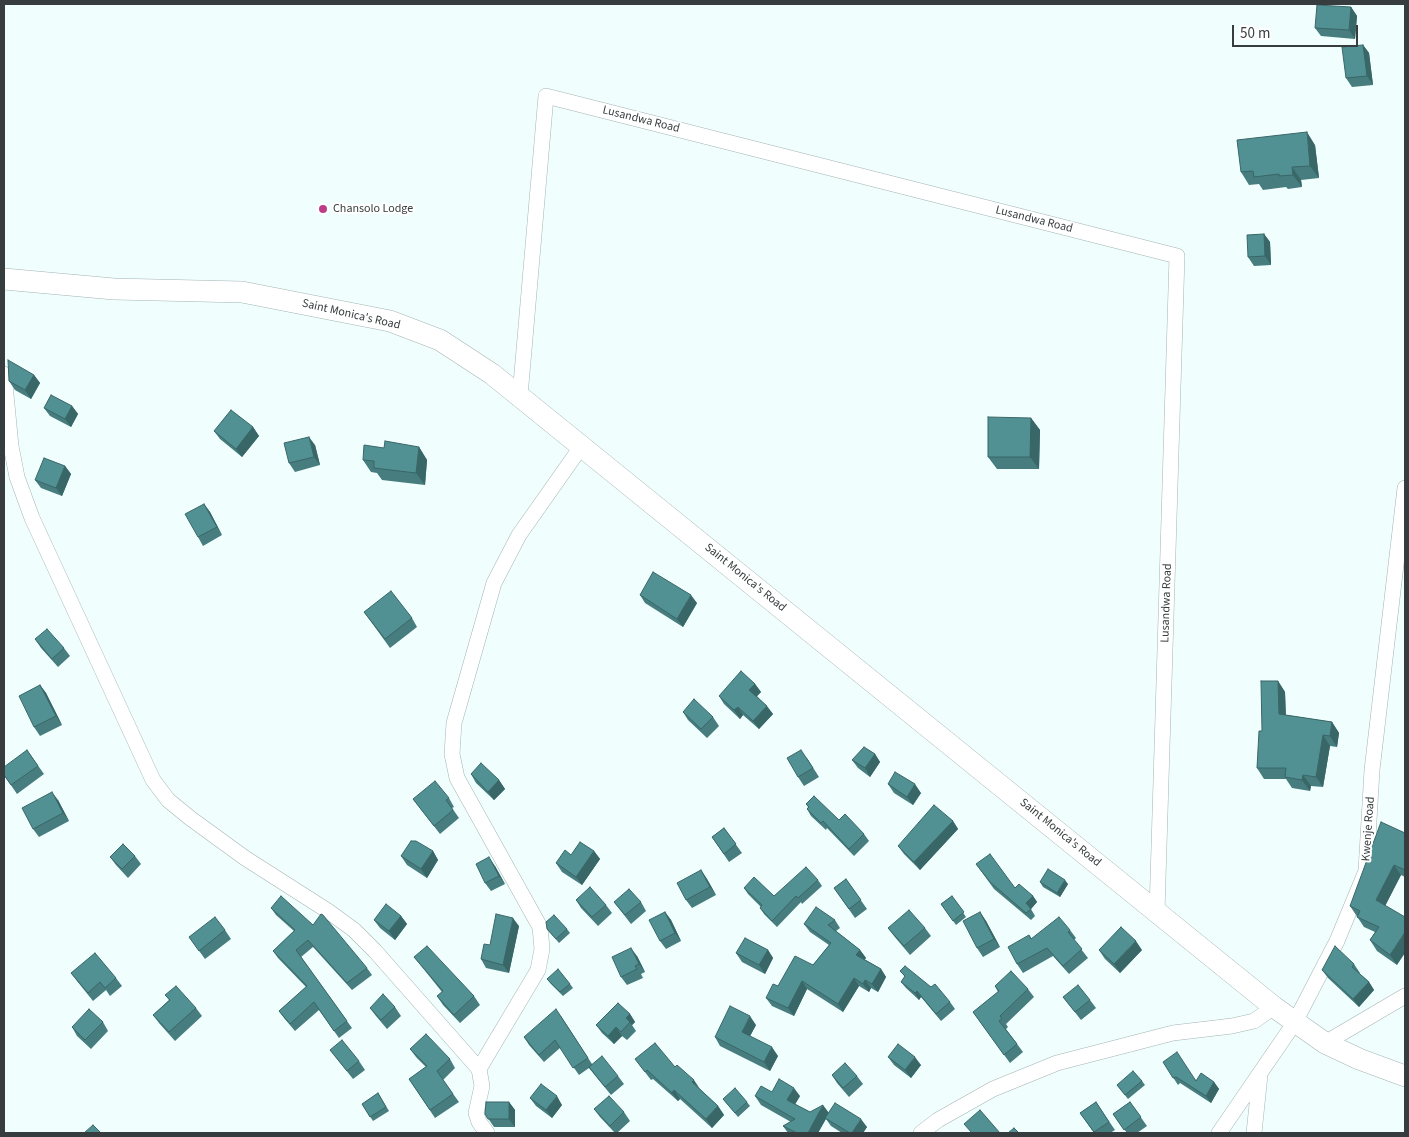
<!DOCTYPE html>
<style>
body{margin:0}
#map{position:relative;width:1409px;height:1137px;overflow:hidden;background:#f1fefe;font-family:"Source Sans 3",sans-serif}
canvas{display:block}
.frame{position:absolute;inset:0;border:5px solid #373d3e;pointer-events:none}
.scale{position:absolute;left:1232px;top:25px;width:126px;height:22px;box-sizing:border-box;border:2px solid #373d3e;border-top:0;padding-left:6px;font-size:15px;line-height:18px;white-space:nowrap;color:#373d3e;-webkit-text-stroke:4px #fff;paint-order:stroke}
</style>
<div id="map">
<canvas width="1409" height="1137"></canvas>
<div class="frame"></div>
<div class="scale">50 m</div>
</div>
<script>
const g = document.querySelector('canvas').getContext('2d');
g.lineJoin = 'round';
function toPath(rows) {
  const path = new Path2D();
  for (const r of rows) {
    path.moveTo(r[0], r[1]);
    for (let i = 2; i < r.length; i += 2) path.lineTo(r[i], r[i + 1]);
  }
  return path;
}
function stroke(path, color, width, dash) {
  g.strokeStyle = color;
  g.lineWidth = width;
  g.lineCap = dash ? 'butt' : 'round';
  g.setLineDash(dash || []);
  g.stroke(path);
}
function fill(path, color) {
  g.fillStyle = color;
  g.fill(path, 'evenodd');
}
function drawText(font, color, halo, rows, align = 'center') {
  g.font = font + ' "Source Sans 3",sans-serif';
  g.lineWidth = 4;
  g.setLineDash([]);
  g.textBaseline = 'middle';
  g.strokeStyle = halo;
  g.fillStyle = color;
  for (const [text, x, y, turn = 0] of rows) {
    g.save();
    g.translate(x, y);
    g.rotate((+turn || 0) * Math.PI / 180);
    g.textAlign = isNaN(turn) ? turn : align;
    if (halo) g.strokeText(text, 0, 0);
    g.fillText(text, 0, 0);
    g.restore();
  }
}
const street = toPath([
 [4,374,11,446,17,477,32,518,153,780,168,800,190,818,245,858,328,911,354,930,375,951,479,1069,482,1086,476,1113,479,1122,487,1133],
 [520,396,546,96,1177,256,1157,912],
 [1325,1043,1405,996],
 [479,1069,538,970,542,949,540,927,457,778,452,754,454,723,494,583,519,535,581,447],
 [921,1133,938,1120,993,1089,1057,1063,1173,1033,1232,1026,1254,1021,1274,1007],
 [1219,1133,1295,1022,1337,941,1366,871,1372,770,1405,488],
 [1254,1133,1260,1075]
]);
const secondary = toPath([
 [4,279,114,289,242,292,390,321,440,340,492,374,1274,1007,1325,1043,1359,1059,1405,1076]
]);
stroke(street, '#a4b4b4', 16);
stroke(secondary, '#a4b4b4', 22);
stroke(street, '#fff', 15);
stroke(secondary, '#fff', 21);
fill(toPath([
 [1351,7,1357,16,1355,39,1321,36,1315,28],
 [1363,45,1369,53,1373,85,1352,87,1346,78],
 [1315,145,1319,178,1301,180,1302,187,1288,189,1286,187,1263,190,1259,184,1249,185,1241,172],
 [1264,234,1270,242,1271,265,1254,266,1248,257],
 [34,375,40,383,31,399,15,390,9,381],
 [72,406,78,414,71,427,50,416,44,408],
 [1031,418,1040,430,1039,469,997,469,988,457],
 [253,427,259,436,242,457,220,439,214,431],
 [315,445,320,465,295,472,289,463],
 [419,447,427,460,425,485,382,480,377,473,371,472,363,460,384,448],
 [65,466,71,474,62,496,41,488,35,480],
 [204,504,210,512,222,535,203,546,198,537],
 [640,595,697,603,683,627,645,603],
 [364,612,412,618,417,627,390,648],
 [35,639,64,648,70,656,58,667,41,648],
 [1278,681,1285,692,1286,715,1332,722,1339,733,1337,747,1330,746,1323,787,1311,786,1310,791,1292,788,1286,779,1264,779,1257,768,1262,731],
 [755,684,761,692,757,696,773,714,759,729,743,715,740,719,724,704,719,696],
 [40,685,46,693,62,725,40,736,34,727],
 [683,712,713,717,719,726,707,738,688,720],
 [27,750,44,774,17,794,4,775],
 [875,754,880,762,870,777,858,768,852,760],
 [807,758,819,777,804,786,798,777],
 [471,774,499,780,505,789,494,800,476,783],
 [888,784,921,793,913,805,894,793],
 [449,798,454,807,452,808,459,818,440,834,413,799],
 [58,800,69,821,39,837,33,829],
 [806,804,839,820,864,834,869,841,854,856,827,828,826,830,811,816,807,809,808,807],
 [953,821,958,829,920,870,904,854,898,846],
 [724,828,742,853,729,862,712,837],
 [1405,833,1405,877,1401,875,1385,906,1397,965,1377,951,1370,940,1375,932,1364,927,1350,906],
 [433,851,438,860,427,878,407,865,401,856],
 [594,851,600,859,582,885,562,872,556,863,571,855],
 [135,856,141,864,128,878,116,865,110,857],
 [976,864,1015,888,1033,896,1037,902,1031,909,1035,916,1031,920,994,889],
 [495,866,505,884,491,891,485,883],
 [701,870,707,879,716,895,692,908,686,900],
 [846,879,867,909,855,918,834,888],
 [818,880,822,886,802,904,801,902,777,927,764,914,760,908,761,907,748,894,744,888,774,896],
 [1040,882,1068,884,1060,897,1043,887],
 [952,896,966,917,956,925,941,904],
 [576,900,606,905,612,913,598,926,581,908],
 [614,902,641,902,646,911,631,924],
 [271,908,313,925,367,968,372,975,352,990,313,947,301,957,352,1028,339,1038,319,1010,295,1031,284,1018,279,1011,306,987,278,958,273,951,294,931,276,915],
 [665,912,671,920,681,941,666,949,660,941],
 [980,912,986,921,1000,947,983,957,977,948],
 [401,916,407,924,395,940,380,928,374,920],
 [835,920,840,928,836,931,860,950,866,958,864,959,881,969,886,977,878,992,871,988,869,992,859,986,843,1012,807,989,794,1016,772,1006,766,998,778,986,813,965,829,945,810,932,804,924],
 [519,926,509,973,486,968,481,959,490,945],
 [888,928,925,928,931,936,910,955,894,936],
 [547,929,567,929,570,933,559,943],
 [225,930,231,939,205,959,189,937],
 [1070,930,1076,938,1074,940,1088,958,1069,974,1053,956,1023,973,1017,964,1029,935,1032,939],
 [768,950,773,958,765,974,742,962,736,953],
 [1099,950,1142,950,1120,973,1105,959],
 [637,956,645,972,641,974,643,978,627,985,621,977],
 [414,957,474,996,480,1005,460,1023,443,1005,437,996,442,992],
 [1354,964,1360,973,1359,973,1369,982,1374,990,1359,1007,1328,978,1322,970],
 [900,971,950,1002,955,1009,941,1021,921,997,919,1000,906,988,901,982,905,977],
 [71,973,116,978,122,986,110,996,106,990,93,1001,77,981],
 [547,979,570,984,573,988,563,996,550,983],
 [995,986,1028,989,1034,997,1006,1024,1008,1027,1006,1029,1023,1052,1010,1063,973,1012,998,992],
 [165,995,196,1008,202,1016,175,1041,159,1023,153,1015,169,1000],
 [1063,997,1090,1000,1096,1008,1081,1020],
 [395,1007,401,1016,387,1029,376,1016,370,1008],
 [630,1014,635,1022,632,1025,636,1031,627,1040,622,1036,614,1044,602,1033,596,1025],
 [561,1016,592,1064,618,1076,624,1084,611,1095,589,1068,579,1075,560,1048,544,1062,529,1045,524,1037],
 [103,1022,108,1031,91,1049,77,1036,72,1027],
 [756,1025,750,1036,778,1056,770,1071,720,1046,715,1037],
 [410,1049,450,1059,455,1068,443,1080,459,1102,435,1118,409,1079,426,1067,416,1057],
 [330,1050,359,1061,365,1070,353,1079],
 [888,1057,921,1065,911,1078,894,1065],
 [635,1059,675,1067,700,1089,718,1106,724,1115,712,1128,680,1099,678,1101,653,1079,651,1080],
 [1163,1062,1196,1080,1214,1082,1219,1089,1211,1103,1180,1083,1178,1085],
 [832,1075,857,1076,863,1084,849,1097,837,1083],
 [1142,1081,1145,1085,1128,1099,1117,1085],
 [772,1092,800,1096,795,1104,810,1112,829,1113,867,1127,863,1133,842,1133,831,1126,826,1119,818,1133,788,1133,783,1126,791,1122,761,1105,755,1096],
 [378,1093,389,1111,373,1121,362,1104],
 [530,1098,562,1105,552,1118,536,1106],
 [723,1099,747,1102,750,1106,738,1117],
 [509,1102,515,1110,515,1127,494,1127,485,1114],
 [1096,1102,1115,1130,1110,1133,1094,1133,1080,1113],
 [1130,1102,1147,1126,1137,1133,1127,1133,1113,1114],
 [594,1109,624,1112,630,1121,617,1133,615,1133,600,1117]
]), '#477d7e');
fill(toPath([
 [1351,7,1357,16,1355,39,1349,30],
 [1363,45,1369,53,1373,85,1367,76],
 [1307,132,1315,145,1319,178,1310,166],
 [1292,167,1301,180,1302,187,1293,175],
 [1264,234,1270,242,1271,265,1265,256],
 [34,375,40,383,31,399,25,390],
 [72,406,78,414,71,427,65,419],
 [1031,418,1040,430,1039,469,1030,457],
 [253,427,259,436,242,457,236,449],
 [309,437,315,445,320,465,314,457],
 [419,447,427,460,425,485,416,473],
 [65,466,71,474,62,496,56,488],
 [204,504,210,512,222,535,217,527],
 [691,595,697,603,683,627,677,619],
 [1278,681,1285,692,1286,725,1279,714],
 [755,684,761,692,755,698,749,690],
 [40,685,46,693,62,725,56,716],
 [767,706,773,714,759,729,753,721],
 [738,707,743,715,740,719,734,710],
 [1332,722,1339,733,1337,747,1330,736],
 [1323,735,1330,746,1323,787,1316,777],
 [875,754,880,762,870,777,865,768],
 [1303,775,1311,786,1310,791,1302,780],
 [499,780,505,789,494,800,488,792],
 [915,784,921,793,913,805,907,797],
 [52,792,58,800,69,821,63,813],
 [953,821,958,829,920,870,914,862],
 [433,851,438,860,427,878,421,869],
 [594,851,600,859,582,885,576,877],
 [489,857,495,866,505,884,499,876],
 [1394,865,1401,875,1383,910,1376,900],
 [701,870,707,879,716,895,710,887],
 [1065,880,1068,884,1060,897,1057,893],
 [1033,896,1037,902,1031,909,1026,903],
 [665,912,671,920,681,941,675,933],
 [980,912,986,921,1000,947,994,939],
 [401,916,407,924,395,940,389,931],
 [513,918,519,926,509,973,503,965],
 [1405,932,1405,953,1397,965,1390,955],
 [1136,941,1142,950,1120,973,1114,964],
 [631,948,637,956,645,972,639,964],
 [768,950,773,958,765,974,759,965],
 [860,950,866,958,862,963,856,955],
 [881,969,886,977,878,992,872,984],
 [854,978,859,986,843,1012,838,1004],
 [865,980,871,988,869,992,863,984],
 [802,981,807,989,794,1016,788,1008],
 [1369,982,1374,990,1359,1007,1353,999],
 [917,991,921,997,919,1000,915,993],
 [630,1014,635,1022,632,1025,626,1018],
 [750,1016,756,1025,748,1040,742,1032],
 [616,1027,622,1036,614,1044,608,1036],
 [772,1047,778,1056,770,1071,764,1062],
 [915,1057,921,1065,911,1078,905,1070],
 [694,1080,700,1089,692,1082],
 [1214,1082,1219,1089,1211,1103,1206,1096],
 [794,1088,800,1096,793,1108,787,1100],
 [674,1090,680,1099,678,1101,672,1093],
 [557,1096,562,1105,552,1118,546,1110],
 [509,1102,515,1110,515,1127,509,1119],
 [823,1105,829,1113,818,1133,808,1133],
 [718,1106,724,1115,712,1128,706,1119],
 [861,1119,867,1127,863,1133,852,1133]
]), '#396667');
const building = toPath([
 [1317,5,1351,7,1349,30,1315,28,1317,5],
 [1363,45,1367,76,1346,78,1342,47,1363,45],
 [1307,132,1310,166,1292,167,1293,175,1279,176,1279,174,1254,177,1253,171,1241,172,1237,140,1307,132],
 [1264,234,1265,256,1248,257,1247,235,1264,234],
 [8,360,34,375,25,390,9,381,8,360],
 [51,395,72,406,65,419,44,408,51,395],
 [231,410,253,427,236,449,214,431,231,410],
 [988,417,1031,418,1030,457,988,457,988,417],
 [309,437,314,457,289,463,284,443,309,437],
 [385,441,419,447,416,473,374,468,374,461,363,460,364,445,384,448,385,441],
 [44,458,65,466,56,488,35,480,44,458],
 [204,504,217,527,198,537,185,514,204,504],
 [653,572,691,595,677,619,640,595,653,572],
 [391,591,412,618,385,639,364,612,391,591],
 [47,629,64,648,52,659,35,639,47,629],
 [741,671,755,684,749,690,767,706,753,721,738,707,734,710,719,696,741,671],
 [1261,681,1278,681,1279,714,1332,722,1330,736,1323,735,1316,777,1303,775,1302,780,1285,777,1286,768,1257,768,1259,731,1262,731,1261,681],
 [40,685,56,716,34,727,19,696,40,685],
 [694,699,713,717,701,729,683,712,694,699],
 [864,747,875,754,865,768,852,760,864,747],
 [27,750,38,766,11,785,4,775,4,767,27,750],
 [801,750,813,768,798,777,787,758,801,750],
 [481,763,499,780,488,792,471,774,481,763],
 [895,772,915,784,907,797,888,784,895,772],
 [435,781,449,798,446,800,453,810,434,826,413,799,435,781],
 [52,792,63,813,33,829,22,808,52,792],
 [814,796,839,820,845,814,864,834,849,849,823,821,821,823,807,809,809,807,806,804,814,796],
 [934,805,953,821,914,862,898,846,934,805],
 [1381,822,1405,833,1405,870,1394,865,1376,900,1405,917,1405,932,1390,955,1370,940,1379,927,1357,917,1360,911,1350,906,1381,822],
 [724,828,736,844,724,854,712,837,724,828],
 [411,841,416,841,433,851,421,869,401,856,411,841],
 [580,842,594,851,576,877,556,863,565,850,571,855,580,842],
 [123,844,135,856,122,869,110,857,123,844],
 [990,854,1015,888,1019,884,1033,896,1026,903,1031,909,1026,913,990,882,976,864,990,854],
 [489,857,499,876,485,883,476,864,489,857],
 [806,867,818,880,798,898,796,896,772,921,760,908,762,905,744,888,754,877,774,896,806,867],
 [1048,869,1065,880,1057,893,1040,882,1048,869],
 [701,870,710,887,686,900,677,883,701,870],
 [846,879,861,900,849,909,834,888,846,879],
 [590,887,606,905,592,917,576,900,590,887],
 [629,889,641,902,625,915,614,902,629,889],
 [281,896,313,925,321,914,323,915,367,968,347,983,308,940,296,950,347,1021,334,1031,314,1002,290,1024,279,1011,307,986,273,951,295,930,271,908,281,896],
 [952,896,964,912,953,921,941,904,952,896],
 [386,904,401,916,389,931,374,920,386,904],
 [816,907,835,920,828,925,860,950,856,955,881,969,872,984,865,980,863,984,854,978,838,1004,802,981,788,1008,766,998,773,984,778,986,795,956,813,965,831,943,804,924,816,907],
 [909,910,925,928,904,946,888,928,909,910],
 [665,912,675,933,660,941,649,920,665,912],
 [980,912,994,939,977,948,963,921,980,912],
 [496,914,513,918,503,965,481,959,484,944,490,945,496,914],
 [554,915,567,929,556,939,547,929,546,922,554,915],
 [215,917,225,930,199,951,189,937,215,917],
 [1059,917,1070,930,1068,932,1082,949,1063,966,1047,948,1017,964,1008,947,1029,935,1031,939,1059,917],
 [1121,927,1136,941,1114,964,1099,950,1121,927],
 [745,938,768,950,759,965,736,953,745,938],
 [427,946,474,996,454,1015,437,996,443,991,414,957,427,946],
 [1335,946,1354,964,1352,967,1369,982,1353,999,1322,970,1335,946],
 [631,948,639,964,635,966,637,969,621,977,612,957,631,948],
 [95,953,116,978,105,988,100,982,88,993,71,973,95,953],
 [905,966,931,987,935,984,950,1002,936,1014,917,991,915,993,901,982,905,976,900,971,905,966],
 [558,969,570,984,560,992,547,979,558,969],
 [1011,971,1028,989,1000,1016,1002,1019,999,1021,1017,1044,1004,1055,973,1012,999,991,995,986,1011,971],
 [1078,985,1090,1000,1075,1012,1063,997,1078,985],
 [176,986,196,1008,169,1032,153,1015,170,1000,165,995,176,986],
 [383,994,395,1007,381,1020,370,1008,383,994],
 [618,1003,630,1014,626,1018,630,1022,621,1032,616,1027,608,1036,596,1025,618,1003],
 [730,1006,750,1016,742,1032,772,1047,764,1062,715,1037,730,1006],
 [89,1009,103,1022,85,1040,72,1027,89,1009],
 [556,1009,588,1058,573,1068,555,1040,539,1055,524,1037,556,1009],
 [426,1034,450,1059,437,1071,453,1094,430,1110,409,1079,427,1066,410,1049,426,1034],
 [342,1040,359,1061,347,1071,330,1050,342,1040],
 [655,1043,675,1067,677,1065,694,1080,692,1082,718,1106,706,1119,674,1090,672,1093,647,1070,645,1072,635,1059,655,1043],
 [898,1044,915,1057,905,1070,888,1057,898,1044],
 [1177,1052,1196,1081,1201,1073,1214,1082,1206,1096,1176,1077,1173,1078,1163,1062,1177,1052],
 [602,1056,618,1076,605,1087,589,1067,602,1056],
 [845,1063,857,1076,843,1088,832,1075,845,1063],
 [1133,1071,1142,1081,1125,1095,1117,1085,1133,1071],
 [779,1079,794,1088,787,1100,810,1112,823,1105,808,1133,797,1133,783,1126,795,1119,755,1096,761,1086,772,1092,779,1079],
 [541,1084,557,1096,546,1110,530,1098,541,1084],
 [735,1088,747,1102,735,1113,723,1099,735,1088],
 [378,1093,386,1107,370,1117,362,1104,378,1093],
 [609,1096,624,1112,610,1126,594,1109,609,1096],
 [486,1102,509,1102,509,1119,488,1119,485,1114,486,1102],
 [1096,1102,1109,1122,1094,1132,1080,1113,1096,1102],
 [1130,1102,1141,1117,1124,1130,1113,1114,1130,1102],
 [835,1103,861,1119,852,1133,850,1133,825,1118,835,1103],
 [980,1110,1000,1133,972,1133,964,1124,980,1110],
 [93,1125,101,1133,84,1133,93,1125],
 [1014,1128,1019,1133,1008,1133,1014,1128]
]);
fill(building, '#529193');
stroke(building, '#396667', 1);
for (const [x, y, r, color] of [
 [323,209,5,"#bc3c88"]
]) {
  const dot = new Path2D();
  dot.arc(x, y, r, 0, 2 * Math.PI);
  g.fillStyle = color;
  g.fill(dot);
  stroke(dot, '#fff', 2);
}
drawText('12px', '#373d3e', '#fff', [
 ["Lusandwa Road",641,120,14],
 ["Lusandwa Road",1034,220,14],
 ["Saint Monica's Road",351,315,13],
 ["Saint Monica's Road",745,578,39],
 ["Lusandwa Road",1167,603,-88],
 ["Kwenje Road",1369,829,-86],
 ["Saint Monica's Road",1060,833,39]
]);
drawText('12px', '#373d3e', '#fff', [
 ["Chansolo Lodge",333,209]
], 'left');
</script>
